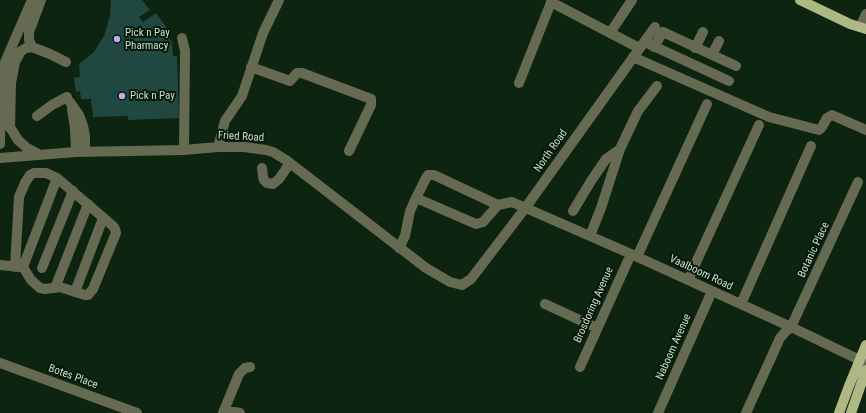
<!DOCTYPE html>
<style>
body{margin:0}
canvas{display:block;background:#0c2410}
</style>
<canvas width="866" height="413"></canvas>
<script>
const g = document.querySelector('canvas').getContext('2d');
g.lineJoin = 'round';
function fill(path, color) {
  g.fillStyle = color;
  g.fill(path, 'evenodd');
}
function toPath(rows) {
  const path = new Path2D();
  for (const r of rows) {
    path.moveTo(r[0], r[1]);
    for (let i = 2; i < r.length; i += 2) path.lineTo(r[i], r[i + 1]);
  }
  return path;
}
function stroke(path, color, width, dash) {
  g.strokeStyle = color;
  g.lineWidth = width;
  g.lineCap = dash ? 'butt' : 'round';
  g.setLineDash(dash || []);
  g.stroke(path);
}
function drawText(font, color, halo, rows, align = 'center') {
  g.font = font + ' "Roboto Condensed",sans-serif';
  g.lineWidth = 4;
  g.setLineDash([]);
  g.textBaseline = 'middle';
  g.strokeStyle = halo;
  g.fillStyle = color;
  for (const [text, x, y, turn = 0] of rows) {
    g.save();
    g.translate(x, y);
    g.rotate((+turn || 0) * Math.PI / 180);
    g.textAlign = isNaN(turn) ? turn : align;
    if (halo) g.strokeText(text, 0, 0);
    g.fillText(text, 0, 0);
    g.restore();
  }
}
fill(toPath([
 [111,0,142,0,150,10,139,17,143,22,156,13,171,34,167,36,172,42,173,56,177,56,179,118,128,120,128,116,93,117,91,99,81,99,80,91,76,92,74,78,80,77,79,64,94,52,104,36,110,16]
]), '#214840');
stroke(toPath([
 [551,2,639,48],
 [860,27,866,14],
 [610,33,632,0],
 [182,38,185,51,184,150],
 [649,44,729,81],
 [32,47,29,40,29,32,41,0],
 [654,47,663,32,736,66],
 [695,48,703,32],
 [712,55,719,41],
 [633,57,769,117,819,130,822,127,827,118,832,115,866,130],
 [251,67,290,81,297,73,302,73,371,99,371,105,349,151],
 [519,83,552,0],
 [70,102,79,115,83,126,85,136,85,152],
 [72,109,75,128,76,152],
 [37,116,52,105,67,97],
 [8,124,18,140,27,148,38,154],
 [10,128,11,83,15,62,21,51,26,48,32,47,50,54,66,62],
 [0,144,1,87,4,65,12,46,32,0],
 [218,147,225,121,242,96,263,33,279,0],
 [0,158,76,152,184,150,218,147,244,147,266,150,273,152,286,160,426,268,450,282,462,285,471,279,526,207,655,27],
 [262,168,263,177,264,180,267,183,273,184,279,179,290,163],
 [416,198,426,178,428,175,434,175,498,205],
 [573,211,591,181,606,159,620,149],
 [590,236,601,208,620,149,638,111,657,86],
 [399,248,405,236,410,211,416,198,476,224,483,222,498,205,512,202,631,254,791,327,866,363],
 [637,257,707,104],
 [0,265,20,267],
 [15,267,19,197,25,183,30,175,34,173,46,173,57,178,113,226,115,229,116,233,93,289,88,295,85,295,60,287,45,289,40,288,31,280,23,267],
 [23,267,57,178],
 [42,268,73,191],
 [688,280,759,125],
 [55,288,88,204],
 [75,292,103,218],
 [545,304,597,328],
 [741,304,811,146],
 [791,327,858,182],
 [0,363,137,413],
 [580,367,631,254],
 [224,410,240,413],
 [223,413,239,374,245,368,250,367],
 [658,413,712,291],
 [746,413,780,338,786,331,791,327]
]), '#666a52', 10);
stroke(toPath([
 [800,0,850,24,866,29],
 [839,413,849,386,866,345],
 [851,413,866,370]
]), '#afb885', 10);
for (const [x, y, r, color] of [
 [117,39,4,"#c8a6ef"],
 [122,96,4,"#c8a6ef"]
]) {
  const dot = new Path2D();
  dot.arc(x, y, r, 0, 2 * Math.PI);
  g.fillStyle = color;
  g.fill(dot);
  stroke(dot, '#041a08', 1.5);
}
drawText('11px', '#d0ded1', '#041a08', [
 ["Pick n Pay",125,33],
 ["Pharmacy",125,46],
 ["Pick n Pay",130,96]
], 'left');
drawText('11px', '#d0ded1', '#041a08', [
 ["Fried Road",241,137,3],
 ["North Road",551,151,-55],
 ["Botanic Place",814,250,-65],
 ["Vaalboom Road",701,273,25],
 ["Brosdoring Avenue",594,305,-66],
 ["Naboom Avenue",674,347,-66],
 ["Botes Place",73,377,20]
]);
</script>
